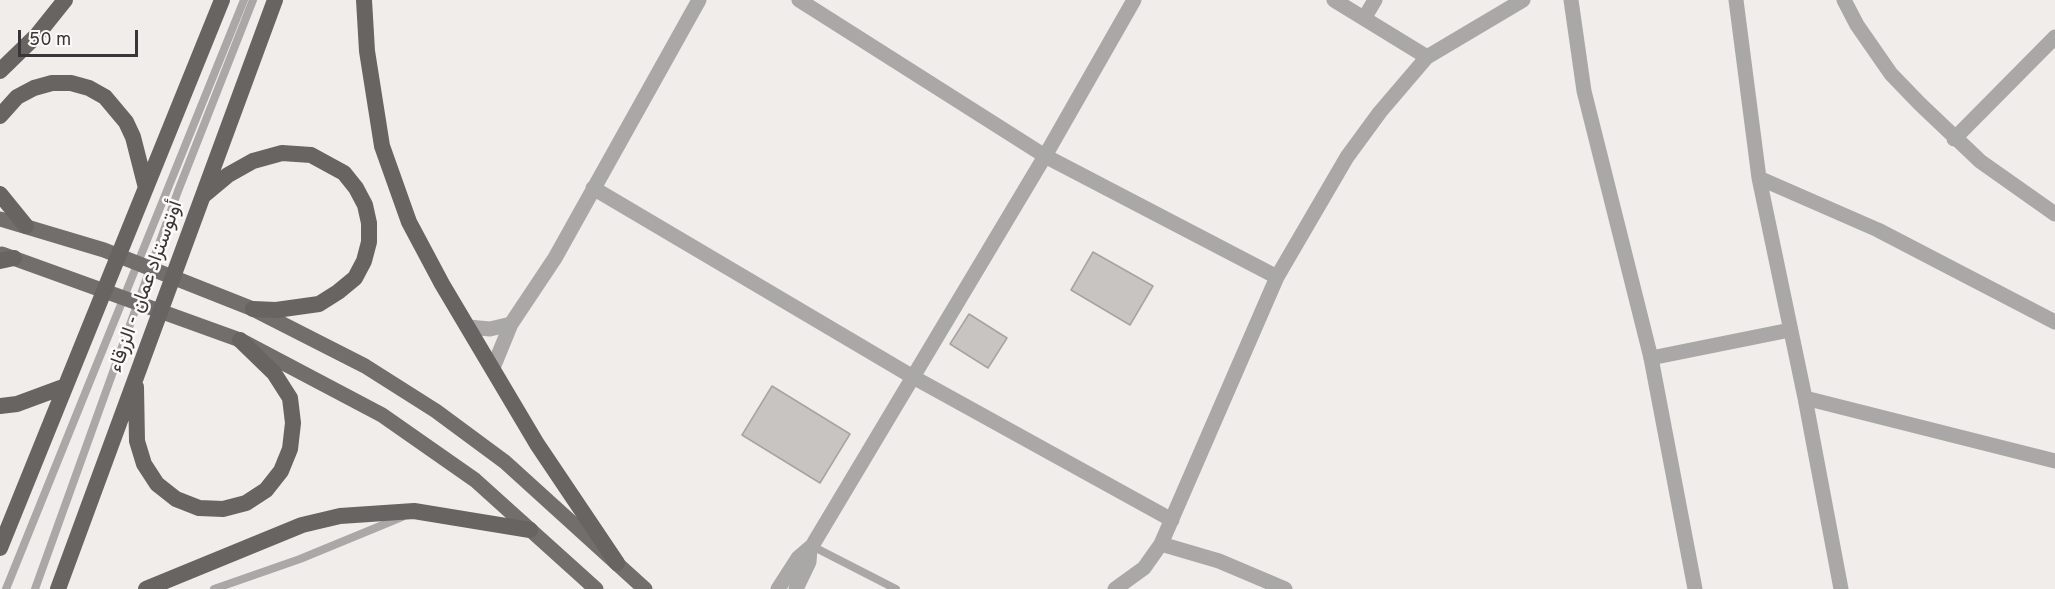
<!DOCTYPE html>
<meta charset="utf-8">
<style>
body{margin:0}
#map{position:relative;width:2055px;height:589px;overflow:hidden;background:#f1edea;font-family:Overpass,sans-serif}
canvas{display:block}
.scale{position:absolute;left:18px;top:30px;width:120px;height:27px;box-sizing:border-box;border:3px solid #383636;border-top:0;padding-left:8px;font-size:18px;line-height:21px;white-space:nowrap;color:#383636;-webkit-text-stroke:4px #fefaf8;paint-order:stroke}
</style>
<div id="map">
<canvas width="2055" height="589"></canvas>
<div class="scale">50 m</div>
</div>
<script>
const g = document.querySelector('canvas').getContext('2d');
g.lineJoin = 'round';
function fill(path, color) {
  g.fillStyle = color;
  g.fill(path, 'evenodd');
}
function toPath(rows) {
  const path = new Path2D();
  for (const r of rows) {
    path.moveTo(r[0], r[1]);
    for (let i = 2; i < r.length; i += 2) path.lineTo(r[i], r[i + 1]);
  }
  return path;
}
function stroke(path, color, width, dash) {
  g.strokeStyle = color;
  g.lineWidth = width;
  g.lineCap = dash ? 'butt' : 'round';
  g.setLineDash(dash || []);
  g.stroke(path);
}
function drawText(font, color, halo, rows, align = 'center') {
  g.font = font + ' Overpass,Vazirmatn,sans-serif';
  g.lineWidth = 5;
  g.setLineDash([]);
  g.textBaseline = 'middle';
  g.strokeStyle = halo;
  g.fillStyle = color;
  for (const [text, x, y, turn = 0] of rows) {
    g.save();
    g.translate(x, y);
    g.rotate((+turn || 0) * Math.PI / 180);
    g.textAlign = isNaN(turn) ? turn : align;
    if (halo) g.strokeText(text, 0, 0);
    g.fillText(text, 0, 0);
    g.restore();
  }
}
const building = toPath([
 [1093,252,1153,286,1130,325,1071,290,1093,252],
 [969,314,1007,338,988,368,950,344,969,314],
 [772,386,850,434,820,483,742,435,772,386]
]);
fill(building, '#c8c4c2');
stroke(building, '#a8a3a1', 1.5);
stroke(toPath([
 [812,546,896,589],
 [6,589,244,0],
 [35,589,178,191,253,0],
 [214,589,300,559,402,517]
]), '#aaa8a7', 8);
stroke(toPath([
 [799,0,1045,156,1277,277],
 [1334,0,1427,57],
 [1736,0,1759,178,1805,398,1841,589],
 [1844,0,1857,25,1891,74,1920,104,1980,161,2055,214],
 [1365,17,1375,0],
 [1954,139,2055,37],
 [1759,178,1878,230,2055,322],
 [593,188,913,377,1172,520],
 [468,327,490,329,511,324],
 [1651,358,1790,330],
 [493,368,511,324,555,258,699,0],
 [1805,398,2055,461],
 [1161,544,1219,561,1285,589],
 [778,589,798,558,812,546,1045,156,1134,0],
 [796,589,809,562,810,549],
 [1115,589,1144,568,1161,544,1277,277,1347,157,1380,112,1427,57,1523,0]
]), '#aaa8a7', 15);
stroke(toPath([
 [1571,0,1584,91,1651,358,1695,589]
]), '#aaa8a7', 15);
stroke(toPath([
 [0,219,104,250,253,309,365,366,436,411,505,462,645,589],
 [2,254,240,340,382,415,475,480,596,589]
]), '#716e6c', 15);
stroke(toPath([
 [364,0,367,51,382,146,409,222,442,284,537,444,617,563],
 [0,71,37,35,65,0],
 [0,116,17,97,34,88,52,83,71,83,89,88,105,97,126,122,133,137,146,188],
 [0,194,26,226],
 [204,195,228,175,253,161,282,153,311,155,344,173,356,188,365,205,369,223,369,242,364,261,355,278,338,292,319,304,276,310,253,309],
 [0,261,14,258],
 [136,387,137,441,144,464,157,484,176,499,199,508,223,509,246,503,266,490,281,471,290,449,293,423,290,398,274,373,240,340],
 [0,406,17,404,63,387],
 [0,548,222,0],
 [58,589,275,0],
 [146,589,302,525,340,516,414,511,530,530]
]), '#676462', 16);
drawText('20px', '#383636', '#fefaf8', [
 ["أوتوستراد عمان - الزرقاء",147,287,-70]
]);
</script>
